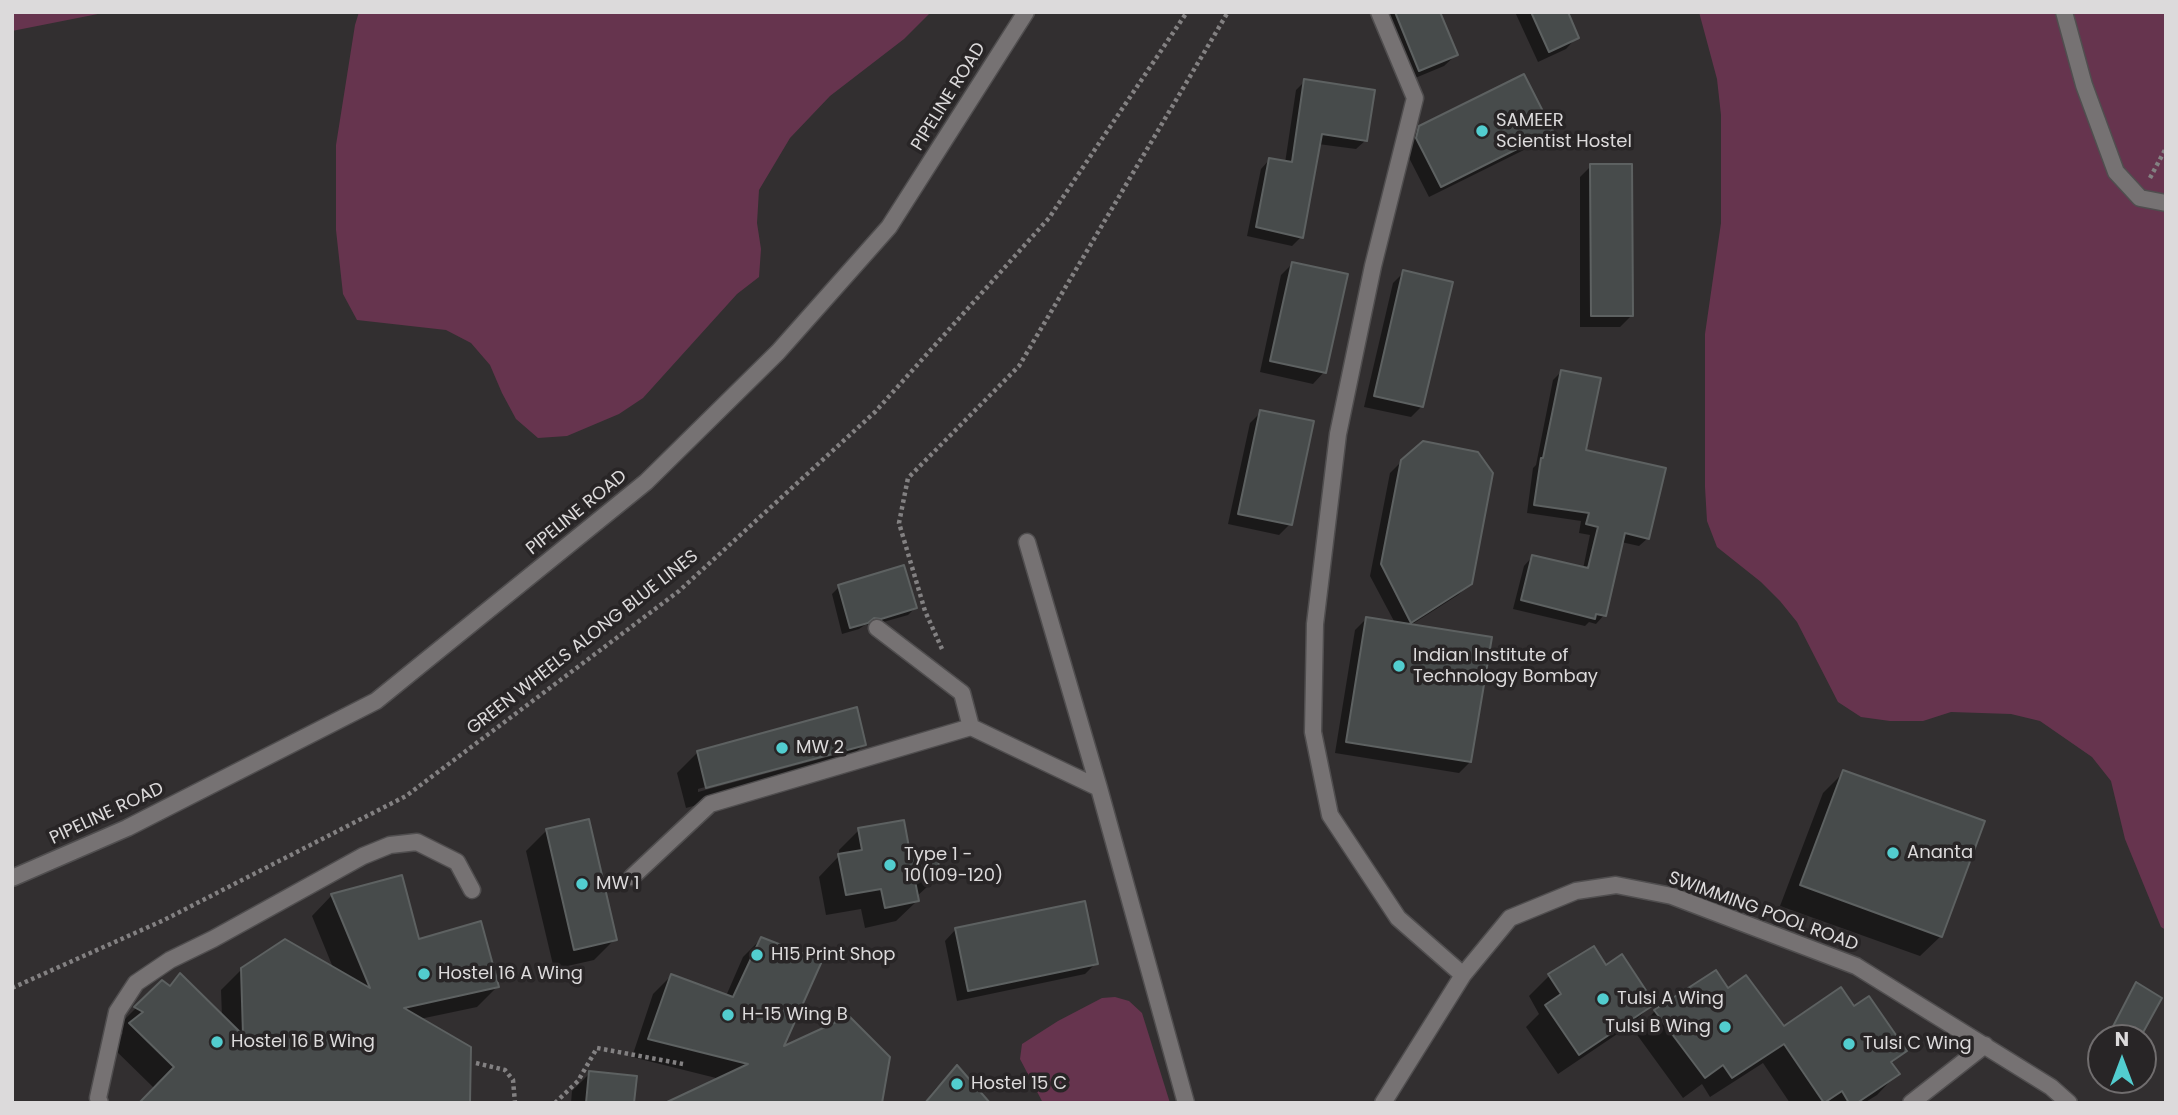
<!DOCTYPE html>
<style>
body{margin:0}
#map{position:relative;width:2178px;height:1115px;overflow:hidden;background:#322f30;font-family:Poppins,sans-serif}
canvas{display:block}
.frame{position:absolute;inset:0;border:14px solid #dcdadb;pointer-events:none}
.north{position:absolute;left:2087px;top:1024px;width:70px;height:70px;box-sizing:border-box;background:#282526;border:2px solid #706d6e;border-radius:50%;rotate:0deg;font-size:19px;font-weight:700;line-height:28px;text-align:center;color:#dcdadb}
.north::after{content:'';display:block;margin:auto;width:24px;height:32px;background:#52cdcf;clip-path:polygon(50% 0,100% 100%,50% 72%,0 100%)}
</style>
<div id="map">
<canvas width="2178" height="1115"></canvas>
<div class="frame"></div>
<div class="north">N</div>
</div>
<script>
const g = document.querySelector('canvas').getContext('2d');
g.lineJoin = 'round';
function fill(path, color) {
  g.fillStyle = color;
  g.fill(path, 'evenodd');
}
function toPath(rows) {
  const path = new Path2D();
  for (const r of rows) {
    path.moveTo(r[0], r[1]);
    for (let i = 2; i < r.length; i += 2) path.lineTo(r[i], r[i + 1]);
  }
  return path;
}
function stroke(path, color, width, dash) {
  g.strokeStyle = color;
  g.lineWidth = width;
  g.lineCap = dash ? 'butt' : 'round';
  g.setLineDash(dash || []);
  g.stroke(path);
}
function drawText(font, color, halo, rows, align = 'center') {
  g.font = font + ' Poppins,sans-serif';
  g.lineWidth = 7;
  g.setLineDash([]);
  g.textBaseline = 'middle';
  g.strokeStyle = halo;
  g.fillStyle = color;
  for (const [text, x, y, turn = 0] of rows) {
    g.save();
    g.translate(x, y);
    g.rotate((+turn || 0) * Math.PI / 180);
    g.textAlign = isNaN(turn) ? turn : align;
    if (halo) g.strokeText(text, 0, 0);
    g.fillText(text, 0, 0);
    g.restore();
  }
}
fill(toPath([
 [12,12,108,12,12,31],
 [359,12,931,12,904,39,830,96,790,138,759,190,757,223,761,249,759,277,737,294,643,398,619,414,567,436,538,438,516,419,502,393,490,365,471,343,446,330,357,320,343,294,336,230,336,145,355,25],
 [1699,12,2166,12,2166,930,2161,927,2125,839,2111,781,2092,757,2040,721,2011,714,1951,712,1923,721,1890,721,1861,717,1838,702,1797,622,1780,601,1761,582,1717,547,1707,521,1705,487,1705,334,1721,223,1721,115,1717,79],
 [1115,997,1129,1001,1142,1013,1170,1103,1043,1103,1020,1059,1022,1044,1058,1021,1102,998]
]), '#66344e');
fill(toPath([
 [1379,12,1438,12,1456,55,1444,66,1408,81],
 [1515,12,1566,12,1577,37,1566,49,1538,62],
 [1305,81,1366,140,1356,149,1318,144,1301,237,1292,246,1247,236,1261,169,1270,159,1285,163,1296,90],
 [1420,128,1551,131,1540,142,1429,197,1405,150,1408,140],
 [1591,166,1631,316,1620,327,1580,327,1580,177],
 [1292,264,1324,372,1313,384,1260,372,1281,275],
 [1404,272,1422,406,1411,417,1364,407,1393,283],
 [1561,372,1584,451,1648,538,1639,546,1621,542,1604,615,1596,624,1589,622,1585,626,1513,609,1524,566,1532,557,1583,569,1590,535,1579,533,1581,521,1527,513,1533,468,1536,465,1553,380],
 [1261,412,1290,524,1279,535,1228,524,1250,423],
 [1402,461,1470,584,1458,595,1411,625,1470,762,1459,773,1335,753,1355,630,1367,618,1395,623,1370,576,1390,473],
 [839,587,915,608,908,615,873,625,865,625,859,629,842,634,832,594],
 [864,744,843,765,686,808,677,773,698,752],
 [842,749,842,753,698,792,698,789],
 [1844,772,1941,936,1920,956,1780,906,1823,793],
 [547,830,615,939,594,960,554,969,526,851],
 [859,830,908,855,939,876,916,897,917,901,896,921,865,928,861,909,826,915,819,877,839,856,839,850],
 [332,895,497,987,477,1007,420,1019,155,1089,110,1045,123,1033,116,1028,162,982,168,987,180,976,222,1017,221,990,242,969,334,970,312,916],
 [956,929,1096,963,1085,974,957,1001,945,941],
 [761,939,781,1050,720,1079,632,1057,653,994,671,976,726,996,743,957],
 [1605,967,1653,1004,1632,1024,1558,1074,1526,1027,1539,1014,1529,996,1549,976],
 [1715,972,1727,991,1783,1028,1853,1009,1904,1051,1891,1064,1897,1074,1877,1095,1864,1103,1790,1103,1763,1063,1710,1097,1702,1084,1683,1098,1635,1032,1655,1011],
 [957,1067,987,1103,924,1103,936,1088],
 [590,1073,632,1103,571,1103,572,1091]
]), '#0007');
const building = toPath([
 [1395,12,1440,12,1458,55,1419,71,1395,12],
 [1531,12,1568,12,1579,38,1549,52,1531,12],
 [1524,74,1553,131,1441,187,1416,138,1419,126,1524,74],
 [1304,79,1375,90,1367,141,1322,134,1303,238,1256,227,1269,158,1292,162,1304,79],
 [1590,164,1632,164,1633,316,1591,316,1590,164],
 [1292,262,1348,274,1326,373,1270,361,1292,262],
 [1403,270,1453,282,1423,407,1374,396,1403,270],
 [1561,370,1601,378,1586,450,1666,468,1649,539,1625,533,1606,616,1596,614,1595,619,1521,600,1532,555,1588,568,1598,527,1586,524,1589,513,1534,505,1541,458,1543,458,1561,370],
 [1260,410,1314,421,1292,525,1238,514,1260,410],
 [1423,441,1478,452,1493,473,1472,584,1411,623,1381,564,1401,460,1423,441],
 [904,565,917,608,881,619,874,618,868,623,850,628,838,585,904,565],
 [1366,617,1492,637,1471,762,1346,742,1366,617],
 [857,707,866,745,706,788,697,751,857,707],
 [1843,770,1985,821,1942,937,1800,885,1843,770],
 [589,819,617,940,574,950,546,829,589,819],
 [904,820,910,853,936,849,941,877,915,881,919,901,885,908,881,889,846,895,838,854,862,850,858,828,904,820],
 [402,875,419,939,481,921,499,987,404,1008,471,1047,470,1103,139,1103,174,1067,129,1023,143,1012,134,1007,162,980,170,986,180,973,243,1035,241,968,285,939,370,988,331,894,402,875],
 [1085,901,1098,964,968,991,955,928,1085,901],
 [761,937,822,961,784,1046,849,1016,890,1057,882,1103,665,1103,748,1064,648,1039,671,974,733,997,761,937],
 [1594,946,1606,965,1622,954,1655,1004,1579,1055,1545,1005,1561,994,1548,974,1594,946],
 [1716,970,1728,988,1746,975,1784,1026,1841,987,1854,1006,1869,996,1907,1051,1891,1062,1900,1074,1857,1103,1849,1103,1842,1091,1824,1103,1784,1044,1732,1078,1723,1065,1705,1078,1654,1010,1716,970],
 [2136,982,2162,998,2140,1038,2107,1038,2136,982],
 [957,1065,990,1103,925,1103,957,1065],
 [589,1071,637,1076,634,1103,586,1103,589,1071]
]);
fill(building, '#474b4b');
stroke(building, '#5d6161', 2);
const lane = toPath([
 [1379,12,1415,98,1373,266,1338,434,1315,624,1313,732,1330,815,1398,918,1463,975],
 [2064,12,2084,85,2116,172,2140,198,2166,203],
 [1027,542,1099,788,1186,1103],
 [877,628,962,693,971,727,1099,788],
 [632,877,710,804,971,727],
 [12,878,127,828,376,701,646,482,778,352,889,227,1026,12],
 [100,1103,98,1098,117,1012,136,983,170,960,213,939,363,856,390,845,417,842,457,862,472,890],
 [1383,1103,1463,975,1510,918,1576,891,1616,885,1672,896,1856,966,2051,1087,2069,1103],
 [1911,1103,1985,1045]
]);
stroke(lane, '#504e4f', 19);
stroke(toPath([
 [2150,178,2166,148],
 [942,649,925,611,899,523,908,478,1019,366,1228,12],
 [12,988,164,920,406,796,679,591,875,412,1049,218,1187,12],
 [476,1063,505,1070,513,1080,515,1103],
 [555,1103,578,1081,597,1048,683,1064]
]), '#838182', 4.5, [3.5, 3.5]);
stroke(lane, '#767273', 16);
for (const [x, y, r, color] of [
 [1482,131,7,"#52cdcf"],
 [1399,666,7,"#52cdcf"],
 [782,748,7,"#52cdcf"],
 [1893,853,7,"#52cdcf"],
 [890,865,7,"#52cdcf"],
 [582,884,7,"#52cdcf"],
 [757,955,7,"#52cdcf"],
 [424,974,7,"#52cdcf"],
 [1603,999,7,"#52cdcf"],
 [728,1015,7,"#52cdcf"],
 [1725,1027,7,"#52cdcf"],
 [217,1042,7,"#52cdcf"],
 [1849,1044,7,"#52cdcf"],
 [957,1084,7,"#52cdcf"]
]) {
  const dot = new Path2D();
  dot.arc(x, y, r, 0, 2 * Math.PI);
  g.fillStyle = color;
  g.fill(dot);
  stroke(dot, '#282526', 2.5);
}
drawText('18px', '#dcdadb', '#282526', [
 ["PIPELINE ROAD",949,97,-58],
 ["PIPELINE ROAD",577,513,-39],
 ["GREEN WHEELS ALONG BLUE LINES",583,643,-38],
 ["PIPELINE ROAD",107,814,-25],
 ["SWIMMING POOL ROAD",1763,912,20]
]);
drawText('18px', '#dcdadb', '#282526', [
 ["SAMEER",1496,121],
 ["Scientist Hostel",1496,142],
 ["Indian Institute of",1413,656],
 ["Technology Bombay",1413,677],
 ["MW 2",796,748],
 ["Ananta",1907,853],
 ["Type 1 -",904,855],
 ["10(109-120)",904,876],
 ["MW 1",596,884],
 ["H15 Print Shop",771,955],
 ["Hostel 16 A Wing",438,974],
 ["Tulsi A Wing",1617,999],
 ["H-15 Wing B",742,1015],
 ["Tulsi B Wing",1711,1027,"right"],
 ["Hostel 16 B Wing",231,1042],
 ["Tulsi C Wing",1863,1044],
 ["Hostel 15 C",971,1084]
], 'left');
</script>
